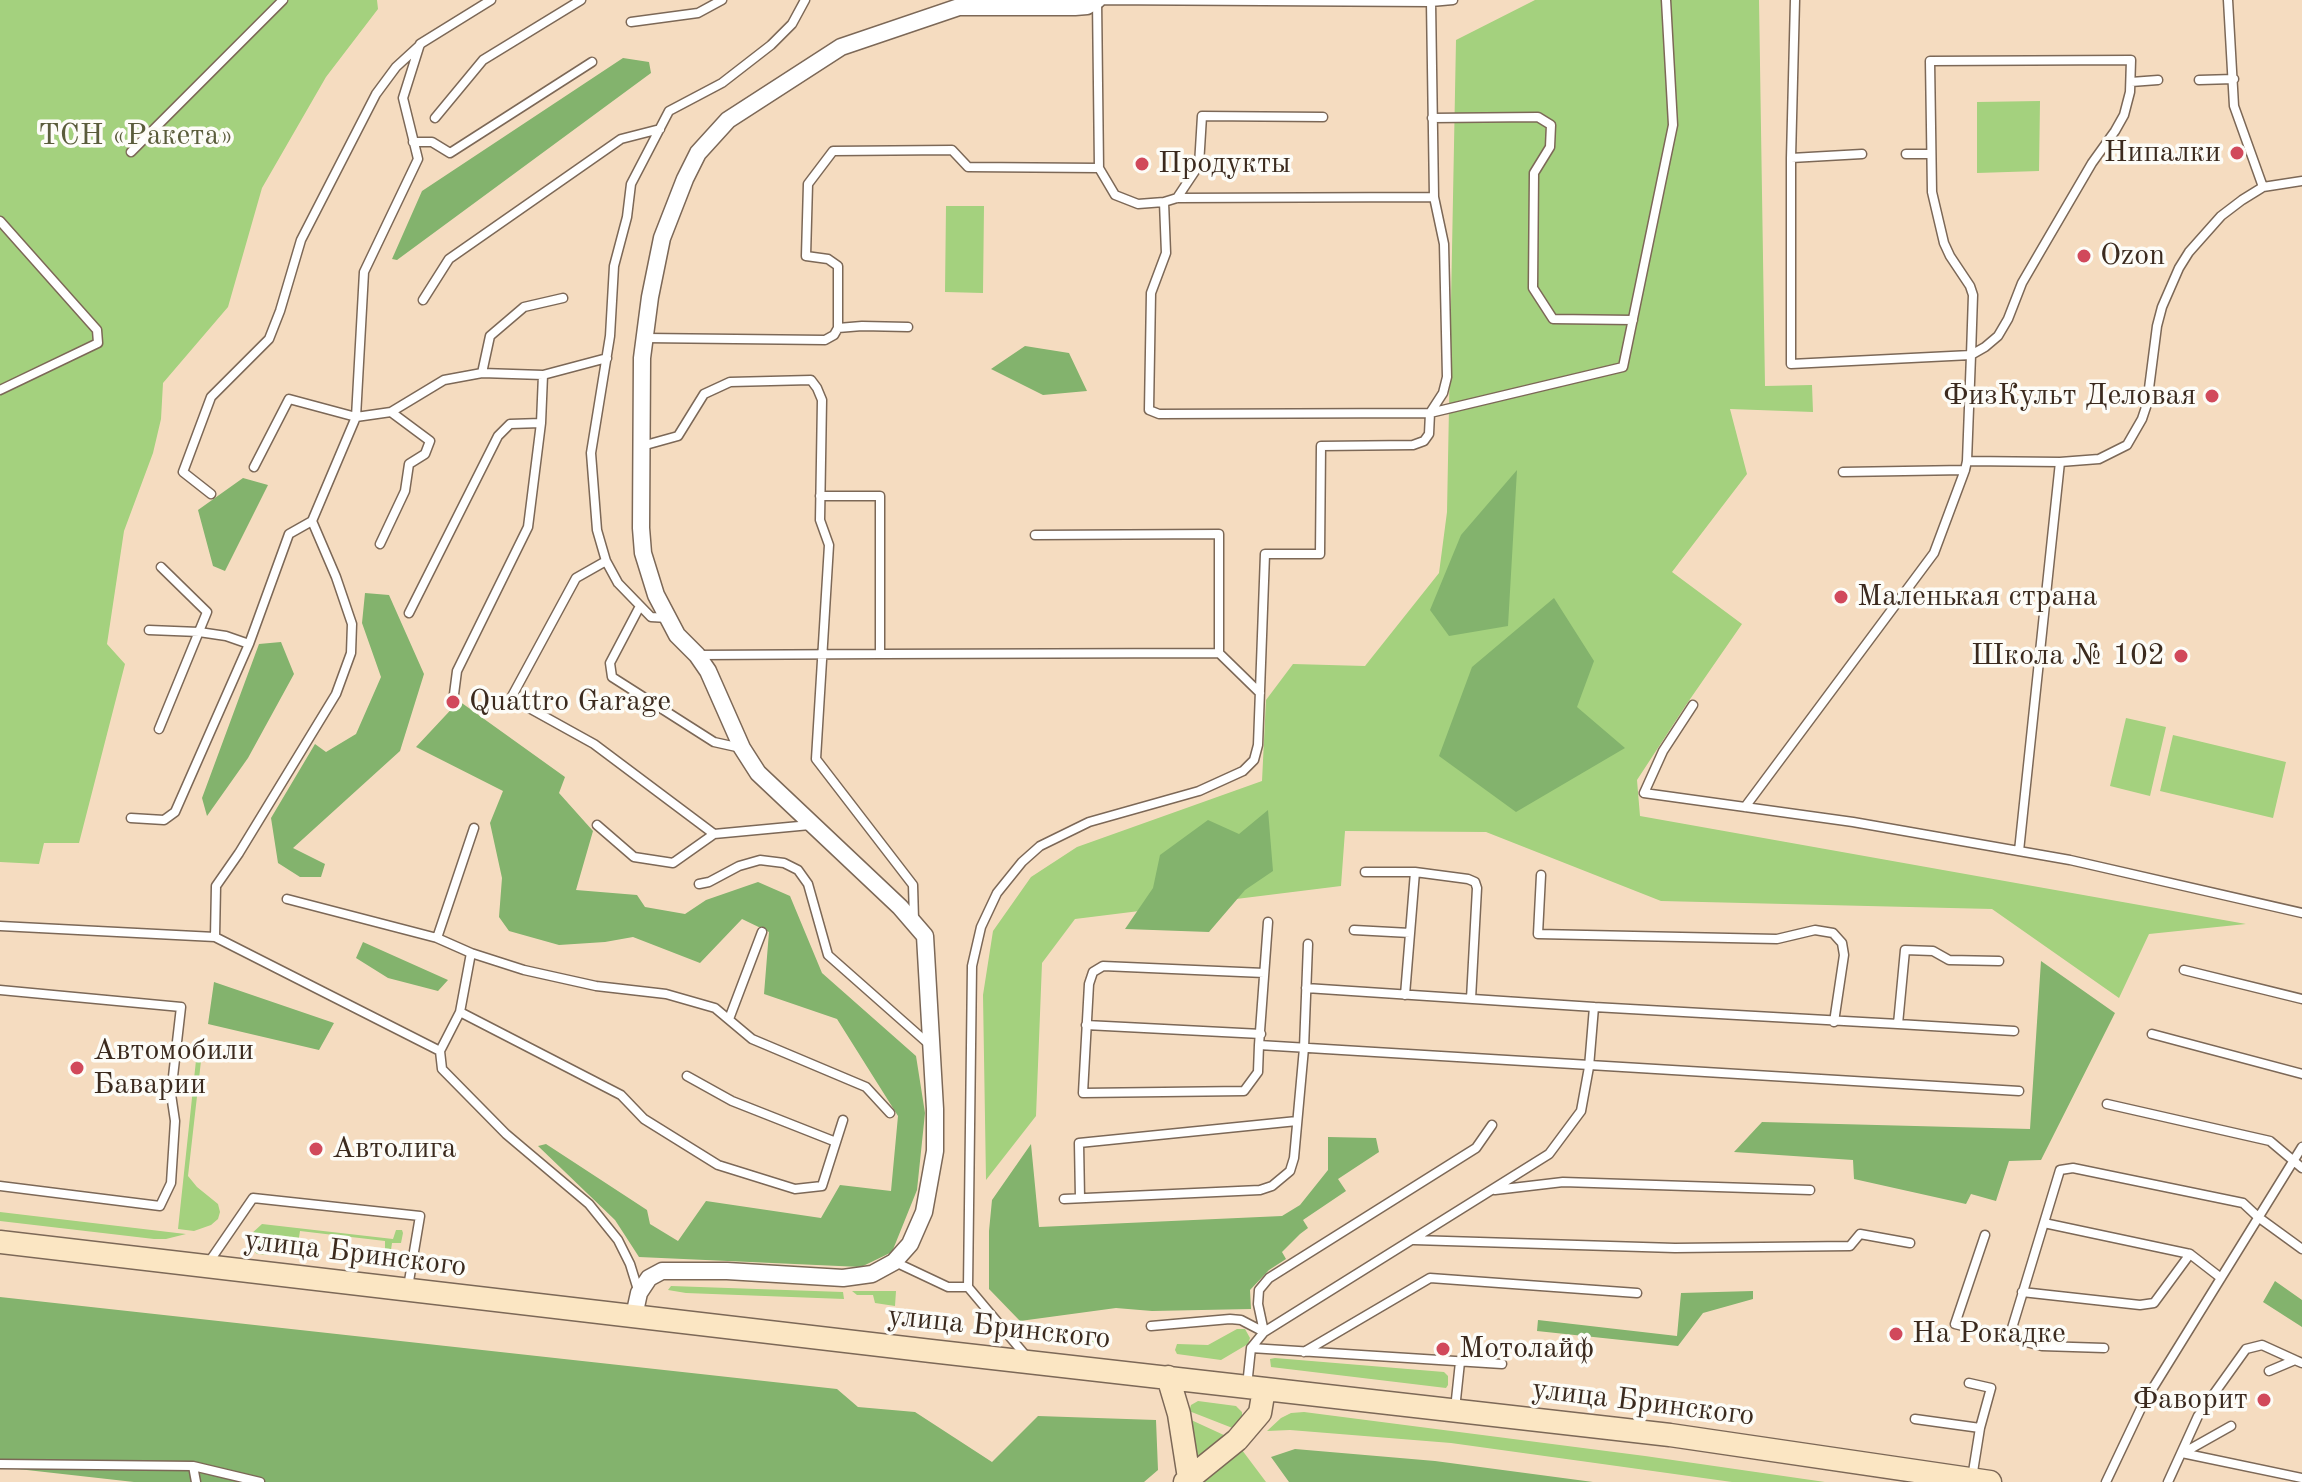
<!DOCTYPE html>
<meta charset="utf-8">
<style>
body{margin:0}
canvas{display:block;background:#f5dcc0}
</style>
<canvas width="2302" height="1482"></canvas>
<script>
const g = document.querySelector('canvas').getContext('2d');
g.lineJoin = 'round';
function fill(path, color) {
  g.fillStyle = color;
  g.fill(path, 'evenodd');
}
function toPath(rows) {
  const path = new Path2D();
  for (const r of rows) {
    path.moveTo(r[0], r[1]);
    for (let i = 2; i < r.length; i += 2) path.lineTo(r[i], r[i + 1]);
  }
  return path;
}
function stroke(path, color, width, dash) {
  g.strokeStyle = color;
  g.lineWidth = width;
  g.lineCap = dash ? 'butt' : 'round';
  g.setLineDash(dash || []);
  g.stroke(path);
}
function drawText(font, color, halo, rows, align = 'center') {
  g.font = font + ' "Old Standard TT",serif';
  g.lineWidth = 7;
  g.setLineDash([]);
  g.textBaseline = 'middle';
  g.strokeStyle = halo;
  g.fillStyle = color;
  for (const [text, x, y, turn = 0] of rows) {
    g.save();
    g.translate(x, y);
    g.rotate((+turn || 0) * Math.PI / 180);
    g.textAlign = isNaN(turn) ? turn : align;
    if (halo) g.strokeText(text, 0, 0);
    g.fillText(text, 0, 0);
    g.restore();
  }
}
fill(toPath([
 [0,0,377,0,378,9,326,77,262,188,228,307,163,383,161,419,153,453,124,531,107,644,125,664,79,843,44,843,39,864,0,862],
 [1535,0,1759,0,1765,386,1812,385,1813,412,1730,409,1747,474,1672,572,1742,624,1686,705,1637,780,1640,816,2246,924,2149,934,2119,998,1992,909,1661,901,1486,832,1345,831,1341,886,1075,919,1042,963,1036,1116,986,1180,983,995,993,931,1031,877,1077,847,1262,781,1266,700,1293,664,1365,666,1439,573,1447,512,1456,40],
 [2040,101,2039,171,1977,173,1977,102],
 [946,206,984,206,983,293,945,292],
 [2126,718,2166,727,2150,796,2110,786],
 [2173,735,2286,762,2273,818,2160,791],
 [197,1051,202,1052,188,1176,197,1187,218,1204,220,1212,218,1219,211,1225,194,1231,178,1229],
 [0,1212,177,1233,186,1234,166,1239,154,1239,0,1221],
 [262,1224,393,1239,396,1230,402,1230,403,1233,401,1243,392,1243,391,1250,385,1249,385,1241,300,1231,296,1257,257,1254,252,1249,249,1243,251,1234],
 [671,1286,843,1292,844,1299,686,1293,668,1290],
 [852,1291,896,1291,895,1306,875,1303,873,1295,857,1295],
 [1028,1328,1103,1335,1109,1346,1041,1338],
 [1237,1329,1245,1329,1250,1338,1248,1344,1221,1360,1177,1354,1175,1350,1177,1344,1208,1345],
 [1275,1358,1444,1372,1448,1376,1448,1385,1446,1388,1271,1367,1270,1359],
 [1198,1401,1236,1406,1242,1412,1242,1421,1235,1429,1189,1411,1191,1405],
 [1304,1412,1645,1456,1825,1482,1732,1482,1451,1443,1290,1430,1267,1431,1281,1418,1291,1413],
 [1189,1419,1226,1436,1202,1455,1197,1455,1192,1450],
 [1242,1450,1266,1482,1203,1482]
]), '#a4d17e');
fill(toPath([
 [623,58,649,62,651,73,397,260,392,259,422,191],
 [1025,346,1069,353,1087,391,1043,395,991,369],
 [1517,470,1508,626,1449,636,1430,610,1461,535],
 [243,478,268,485,225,571,213,566,198,510],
 [365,593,389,595,424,674,400,751,293,848,325,864,321,877,300,877,278,863,271,818,315,744,326,752,356,734,381,677,362,623],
 [1554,598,1594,661,1577,707,1625,748,1516,812,1439,756,1472,667],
 [281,642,294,674,248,758,207,816,202,798,259,644],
 [459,701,565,777,559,793,593,831,576,890,637,895,645,907,685,914,706,900,758,882,790,896,822,973,916,1056,925,1113,917,1190,892,1252,861,1267,639,1257,615,1220,538,1146,546,1144,647,1210,650,1224,678,1241,706,1201,821,1218,840,1185,891,1191,898,1116,837,1019,764,994,769,932,742,919,700,963,633,937,605,942,559,945,509,931,499,917,502,878,490,823,503,791,416,747],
 [1268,810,1273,871,1245,890,1209,932,1125,929,1153,888,1160,855,1208,820,1239,834],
 [363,942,448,980,438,991,388,978,356,958],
 [2041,961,2115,1013,2041,1160,2009,1161,1996,1201,1971,1194,1966,1204,1854,1179,1853,1160,1734,1152,1762,1122,2030,1129],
 [214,982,334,1023,319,1050,208,1024],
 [1328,1137,1376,1138,1379,1152,1338,1179,1346,1191,1303,1220,1308,1228,1300,1234,1282,1252,1286,1259,1269,1270,1250,1290,1251,1309,1152,1311,1116,1308,1020,1321,989,1289,989,1231,992,1200,1031,1144,1039,1227,1282,1216,1300,1205,1328,1170],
 [2275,1281,2302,1300,2302,1327,2263,1302],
 [1753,1291,1753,1299,1703,1313,1678,1346,1537,1331,1538,1320,1677,1336,1681,1293],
 [0,1297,837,1389,858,1407,915,1412,992,1462,1038,1416,1156,1420,1158,1470,1144,1482,134,1482,0,1467],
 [1295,1449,1435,1461,1593,1482,1289,1482,1271,1457]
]), '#83b36d');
const lane = toPath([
 [2228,0,2234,106,2263,187],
 [1431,2,1453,0],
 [631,22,698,13,722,0],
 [2199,80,2234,79],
 [2131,82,2158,80],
 [435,118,483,60,581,0],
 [1432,118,1538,117,1551,125,1550,147,1534,173,1533,288,1553,319,1633,320],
 [413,142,432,142,450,153,592,62],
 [131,152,283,0],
 [1906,154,1931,154],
 [1791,158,1862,154],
 [1177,198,1199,165,1202,116,1323,117],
 [1164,202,1166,253,1151,293,1149,410,1159,414,1430,413,1623,367,1673,125,1666,0],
 [0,221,97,330,98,343,0,390],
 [423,300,449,259,621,139,660,129],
 [838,328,862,326,908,327],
 [645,338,825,340,834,335,838,328,838,266,828,259,806,256,808,184,833,151,952,150,968,167,1099,168],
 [482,373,490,336,524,307,563,298],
 [642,446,678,436,704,394,730,382,811,380,817,388,822,400,820,520,829,545,816,759,913,885,914,920],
 [1967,461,2060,462,2099,459,2127,445,2142,419,2147,404,2157,326,2162,307,2179,268,2189,252,2221,216,2242,200,2263,187,2302,181],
 [254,467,289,399,356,417,391,412,444,380,482,373,543,375,607,358],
 [1843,472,1965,470],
 [211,494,183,472,211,397,269,339,280,311,301,240,376,94,396,67,420,45],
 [380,544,405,491,409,464,425,454,430,441,391,412],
 [640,606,610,663,612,677,714,742,741,748],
 [409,613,498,436,510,424,541,423],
 [668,618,651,617,618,583,606,561,597,530,591,453,610,336,614,266,627,217,631,184,669,111,722,83,771,45,792,24,805,0],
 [149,630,199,632,226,636,249,644],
 [1219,653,1260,693],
 [880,654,1219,653,1219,534,1035,535],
 [698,655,880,654,880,496,820,496],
 [511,698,594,744,714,834,810,825],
 [453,702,457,671,528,527,541,423,543,375],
 [1693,705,1663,751,1644,793,1853,822,2070,860,2302,913],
 [508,707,511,698,576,578,606,561],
 [159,729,207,612,161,567],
 [1745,807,1934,553,1965,470,1967,461,1971,355,1973,295,1970,286,1950,256,1944,243,1932,192,1930,61,2131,60,2130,92,2124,115,2115,131,2092,163,2040,252,2022,283,2008,319,1998,336,1985,347,1971,355,1791,364,1791,158,1795,0],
 [131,818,164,820,175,812,249,644,289,534,312,521],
 [597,825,634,857,673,863,714,834],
 [2019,851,2060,462],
 [1365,872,1415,872,1468,879,1475,882,1477,888,1471,999],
 [1541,875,1538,934,1777,939,1815,930,1833,933,1842,943,1844,955,1834,1022],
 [699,884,709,882,739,866,760,860,784,863,798,870,808,884,828,955,931,1046],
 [287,899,437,938],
 [1268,922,1259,1045,2019,1091],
 [0,926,215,937,440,1051,442,1069,506,1134,589,1204,618,1240,630,1264,639,1293],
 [1354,930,1410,933],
 [215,937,216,886,239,853,336,694,351,653,352,624,336,577,312,521,356,417,364,272,418,159,403,98,420,44,491,0],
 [471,953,437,938,474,828],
 [2184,970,2302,999],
 [1306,988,1594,1007],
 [0,990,181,1007,171,1094,175,1121,171,1183,160,1206,0,1186],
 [1405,995,1415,872],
 [460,1012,621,1095,644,1119,718,1165,795,1189,822,1186,836,1142,732,1101,687,1076],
 [729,1019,762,932],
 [1898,1024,2014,1031],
 [1086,1025,1261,1034],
 [2152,1034,2302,1074],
 [1259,1045,1258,1072,1244,1091,1083,1093,1089,984,1093,972,1103,966,1264,973],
 [440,1051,460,1012,471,953,524,970,596,986,666,994,715,1008,752,1039,866,1087,890,1113],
 [2107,1104,2270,1141,2302,1168],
 [836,1142,843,1120],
 [1495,1190,1563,1182,1810,1190],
 [1080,1198,1079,1143,1297,1121],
 [1064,1199,1260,1190,1272,1186,1290,1171,1294,1158,1304,1048,1308,944],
 [2044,1223,2190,1254,2221,1278],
 [1985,1235,1955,1324,2042,1346,2104,1348],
 [1414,1240,1675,1248,1850,1246,1860,1234,1910,1243],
 [209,1262,253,1198,420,1216,408,1287],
 [895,1262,948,1287,968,1287],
 [2022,1292,2140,1305,2154,1303,2190,1254],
 [1151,1326,1230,1319,1241,1320,1264,1332],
 [1264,1332,1258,1304,1259,1290,1269,1278,1476,1148,1492,1125],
 [2009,1338,2060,1170,2073,1168,2243,1203,2258,1217,2302,1249],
 [1251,1348,1502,1364],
 [1304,1352,1430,1278,1637,1293],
 [1026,1356,968,1287,972,966,981,927,997,893,1022,862,1040,846,1089,822,1199,791,1243,771,1254,760,1258,745,1265,554,1320,554,1321,446,1413,445,1424,441,1429,434,1430,413,1443,393,1447,377,1444,244,1434,197,1431,2,1097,0,1099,168,1115,195,1138,204,1164,202,1177,198,1434,197],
 [2269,1371,2295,1360,2302,1363],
 [1969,1383,1991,1388,1980,1428,1972,1478],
 [1247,1386,1251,1348,1264,1332,1549,1154,1581,1111,1589,1067,1594,1007,1898,1024,1905,950,1933,951,1949,960,1999,961],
 [1455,1409,1460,1362],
 [1915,1419,1980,1428],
 [2182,1453,2302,1478],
 [2183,1453,2231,1426],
 [0,1464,193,1466,260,1482],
 [193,1466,196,1482],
 [2106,1482,2143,1404,2302,1147],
 [2168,1482,2198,1416,2246,1349,2262,1345,2295,1360]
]);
const street = toPath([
 [634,1316,639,1293,649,1278,662,1271,727,1271,843,1278,872,1274,894,1262,910,1244,924,1212,935,1151,935,1109,925,936,900,907,758,773,742,748,708,671,697,655,677,635,656,595,643,553,641,528,642,358,650,297,662,238,685,179,698,153,728,120,841,47,959,7,1075,7,1087,6,1097,0]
]);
const secondary = toPath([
 [0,1242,931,1351,1670,1435,1990,1482],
 [1168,1377,1179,1414,1189,1478],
 [1185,1482,1237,1440,1260,1413,1264,1389]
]);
stroke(lane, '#7c6857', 11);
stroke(street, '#7c6857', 19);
stroke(secondary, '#7c6857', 25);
stroke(lane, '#fff', 8);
stroke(street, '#fff', 16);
stroke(secondary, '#fbe6c3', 22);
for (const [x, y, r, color] of [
 [2237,153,8,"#d1495b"],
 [1142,164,8,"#d1495b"],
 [2084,256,8,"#d1495b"],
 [2212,396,8,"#d1495b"],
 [1841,597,8,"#d1495b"],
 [2181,656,8,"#d1495b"],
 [453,702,8,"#d1495b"],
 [77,1068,8,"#d1495b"],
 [316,1149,8,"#d1495b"],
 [1896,1334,8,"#d1495b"],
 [1443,1349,8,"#d1495b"],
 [2264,1400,8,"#d1495b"]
]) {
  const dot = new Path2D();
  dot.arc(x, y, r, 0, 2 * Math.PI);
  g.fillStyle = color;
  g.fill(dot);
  stroke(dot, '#fdfcf7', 3);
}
drawText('30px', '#5a5c3b', '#fdfcf7', [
 ["ТСН «Ракета»",136,136]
]);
drawText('30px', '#3b2a1e', '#fdfcf7', [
 ["Нипалки",2221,153,"right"],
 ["Продукты",1158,164],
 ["Ozon",2100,256],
 ["ФизКульт Деловая",2196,396,"right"],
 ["Маленькая страна",1857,597],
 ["Школа № 102",2165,656,"right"],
 ["Quattro Garage",469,702],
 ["Автомобили",93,1051],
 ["Баварии",93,1085],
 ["Автолига",332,1149],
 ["На Рокадке",1912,1334],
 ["Мотолайф",1459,1349],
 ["Фаворит",2248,1400,"right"]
], 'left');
drawText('30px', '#3b2a1e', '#fdfcf7', [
 ["улица Бринского",355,1254,7],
 ["улица Бринского",999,1328,6],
 ["улица Бринского",1643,1403,7]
]);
</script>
